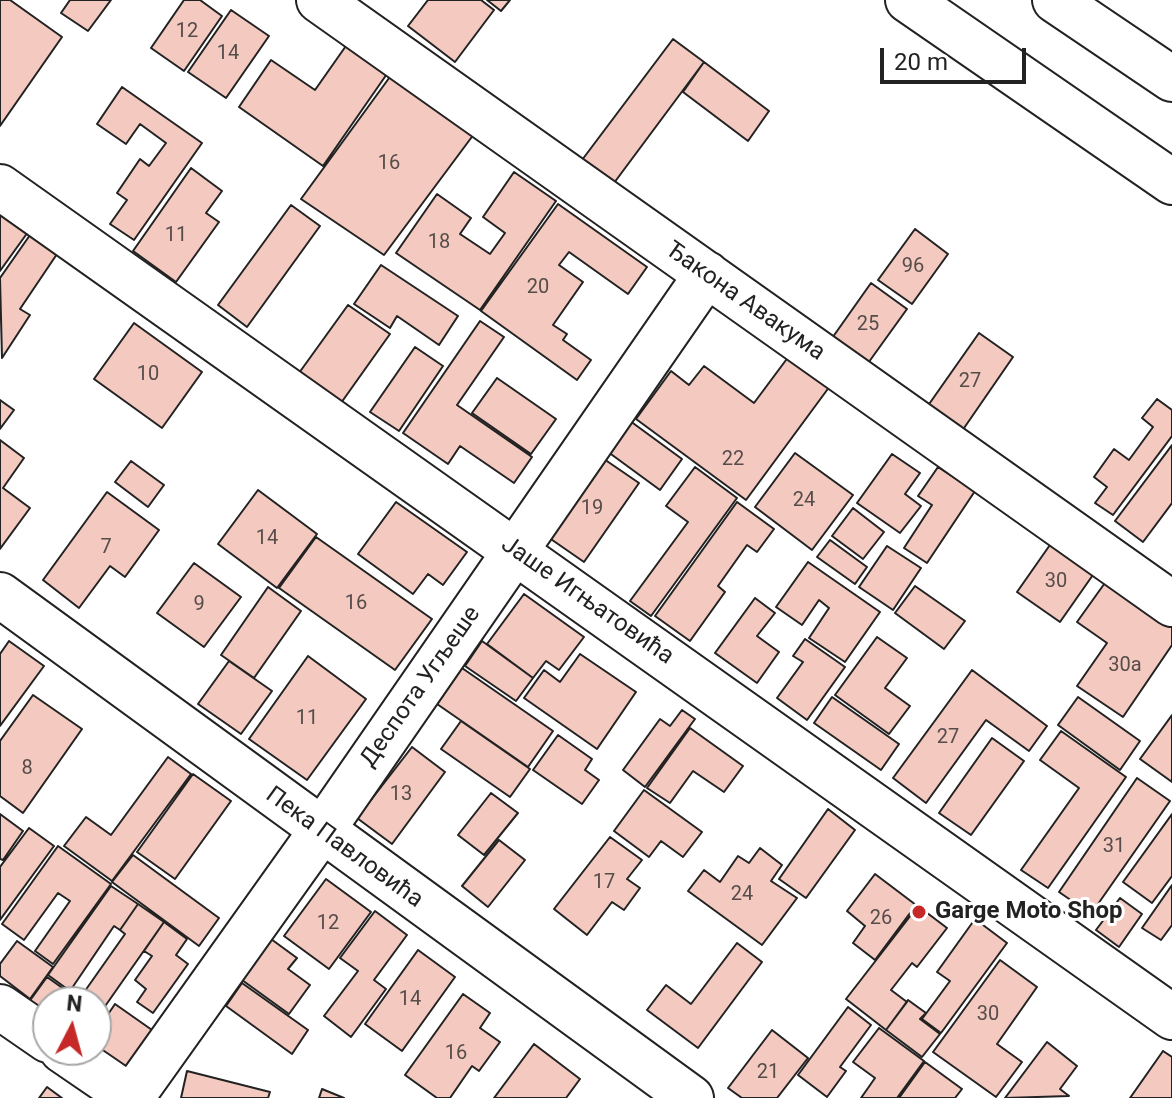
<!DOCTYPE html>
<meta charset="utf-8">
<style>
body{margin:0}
#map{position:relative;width:1172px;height:1098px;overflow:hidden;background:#fff;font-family:Roboto,sans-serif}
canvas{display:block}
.north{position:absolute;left:32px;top:986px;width:80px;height:80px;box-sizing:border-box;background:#fff;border:2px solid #a7a7a7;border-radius:50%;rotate:6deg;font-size:22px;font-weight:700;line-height:32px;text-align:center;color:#222}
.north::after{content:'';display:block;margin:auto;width:28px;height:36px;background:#c62828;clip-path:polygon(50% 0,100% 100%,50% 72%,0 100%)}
.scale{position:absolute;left:880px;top:48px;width:146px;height:36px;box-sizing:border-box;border:4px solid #222;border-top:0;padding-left:10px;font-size:24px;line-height:28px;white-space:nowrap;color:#222;-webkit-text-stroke:6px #fff;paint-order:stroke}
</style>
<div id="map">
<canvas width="1172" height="1098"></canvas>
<div class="north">N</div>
<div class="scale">20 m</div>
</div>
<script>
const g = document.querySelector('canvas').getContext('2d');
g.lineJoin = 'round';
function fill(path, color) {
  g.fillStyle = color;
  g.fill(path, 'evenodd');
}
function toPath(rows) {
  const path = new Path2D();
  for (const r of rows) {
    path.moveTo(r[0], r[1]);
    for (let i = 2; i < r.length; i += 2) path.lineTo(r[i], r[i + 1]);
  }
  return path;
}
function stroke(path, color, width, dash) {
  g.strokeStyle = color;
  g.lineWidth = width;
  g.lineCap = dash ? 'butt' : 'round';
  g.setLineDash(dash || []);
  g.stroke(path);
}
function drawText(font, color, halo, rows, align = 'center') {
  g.font = font + ' Roboto,sans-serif';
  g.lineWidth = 6;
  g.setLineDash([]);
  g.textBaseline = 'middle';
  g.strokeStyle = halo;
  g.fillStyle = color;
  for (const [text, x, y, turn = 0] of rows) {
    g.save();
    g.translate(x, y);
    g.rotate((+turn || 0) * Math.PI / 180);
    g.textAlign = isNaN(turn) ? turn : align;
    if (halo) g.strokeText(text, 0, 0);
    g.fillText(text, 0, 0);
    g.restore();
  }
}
const building = toPath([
 [0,0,10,0,62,37,0,126,0,0],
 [70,0,111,0,88,31,61,13,70,0],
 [184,0,200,0,222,16,184,71,151,48,184,0],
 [428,0,481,0,494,10,455,62,408,26,428,0],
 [487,0,510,0,501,11,487,0],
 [231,10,269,36,226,98,188,72,231,10],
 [673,39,704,62,614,183,582,160,673,39],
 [348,43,389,71,323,166,239,107,271,60,315,90,348,43],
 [704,62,769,111,748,141,683,92,704,62],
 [392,74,477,130,384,255,301,199,392,74],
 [122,87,202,143,134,240,110,224,127,200,117,193,140,159,149,166,166,143,140,124,126,144,97,124,122,87],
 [191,168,222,191,206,213,219,222,176,282,133,251,191,168],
 [514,172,556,201,480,310,396,253,437,194,471,218,460,234,490,254,505,233,483,217,514,172],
 [558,204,647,267,628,294,569,252,559,265,583,282,553,325,567,334,563,340,591,360,577,380,481,311,558,204],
 [291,205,320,226,247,327,218,305,291,205],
 [0,213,28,232,0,271,0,213],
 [915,229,948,254,912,304,878,280,915,229],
 [30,235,57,254,20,309,30,315,2,358,0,278,30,235],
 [381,265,458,316,439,345,397,316,390,328,354,304,381,265],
 [871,283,907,309,866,366,830,341,871,283],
 [348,305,390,334,341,403,299,373,348,305],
 [480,321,504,337,457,405,532,457,514,483,460,446,448,464,403,433,480,321],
 [134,323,202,372,162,428,94,379,134,323],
 [979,333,1013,357,962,431,927,407,979,333],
 [415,347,443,366,399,431,370,412,415,347],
 [789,356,830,386,746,500,636,419,671,371,689,385,704,366,754,403,789,356],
 [497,378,556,419,531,454,472,413,497,378],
 [1157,399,1172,410,1172,436,1113,515,1095,503,1107,487,1094,477,1114,449,1129,460,1153,427,1142,418,1157,399],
 [0,400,14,410,0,429,0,400],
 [626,418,682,459,660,490,604,449,626,418],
 [0,440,24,458,3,488,30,508,0,549,0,440],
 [1172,445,1172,503,1143,542,1115,521,1172,445],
 [795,453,853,495,812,550,755,507,795,453],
 [892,454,920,473,905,494,921,506,900,533,857,503,892,454],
 [601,457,639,483,584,562,545,535,601,457],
 [131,461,164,485,148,507,115,482,131,461],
 [695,467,737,498,651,616,630,601,688,522,666,506,695,467],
 [938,467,975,491,927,563,904,548,932,505,918,496,938,467],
 [258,490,317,534,277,588,218,544,258,490],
 [107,492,159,530,125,577,110,566,79,608,43,580,107,492],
 [396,502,467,552,443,585,428,574,413,594,358,554,396,502],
 [737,502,774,529,757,552,747,545,718,586,725,592,690,641,655,616,737,502],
 [853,508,884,532,863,559,832,536,853,508],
 [316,537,432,619,395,670,279,588,316,537],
 [830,540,867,567,855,584,817,557,830,540],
 [1052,542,1095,572,1060,622,1017,592,1052,542],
 [887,546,921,568,893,610,859,587,887,546],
 [808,562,880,612,845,662,809,638,829,608,819,600,802,625,776,607,808,562],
 [194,563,241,597,204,647,157,613,194,563],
 [1107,580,1172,625,1172,645,1123,717,1077,686,1107,643,1077,622,1107,580],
 [915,586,965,621,944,649,895,613,915,586],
 [268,587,301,611,254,678,221,655,268,587],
 [524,594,584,637,559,670,546,661,533,678,487,644,524,594],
 [755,598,775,613,757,636,779,652,757,683,715,653,755,598],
 [877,637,907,658,885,688,910,706,889,734,835,695,877,637],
 [805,639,845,667,807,720,777,698,803,662,793,656,805,639],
 [9,641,44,666,0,726,0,654,9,641],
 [482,641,533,678,516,701,465,666,482,641],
 [580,654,636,692,597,749,524,698,544,670,560,682,580,654],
 [308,656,366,699,307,780,249,739,308,656],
 [229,661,272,691,241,734,198,704,229,661],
 [462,668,553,731,528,767,437,704,462,668],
 [972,670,1047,726,1029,751,986,720,926,803,893,778,972,670],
 [33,695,82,729,23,813,0,796,0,741,33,695],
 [832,697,899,744,881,770,814,723,832,697],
 [1078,697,1140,741,1120,770,1058,725,1078,697],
 [682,710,695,719,645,787,623,770,660,719,670,726,682,710],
 [1172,715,1172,782,1140,759,1172,715],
 [461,721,530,769,510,797,441,749,461,721],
 [690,728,743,766,724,792,693,771,670,803,647,788,690,728],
 [1061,731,1126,777,1048,888,1021,870,1079,788,1040,760,1061,731],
 [558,735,592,759,585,770,599,780,582,804,533,770,558,735],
 [992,738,1024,761,971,835,939,813,992,738],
 [412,747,445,772,392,844,357,818,412,747],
 [168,757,191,774,112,881,64,846,86,817,111,835,168,757],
 [193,774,231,801,175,879,137,852,193,774],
 [1137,778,1170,801,1091,914,1059,892,1137,778],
 [644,790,702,832,683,857,661,841,649,857,614,831,644,790],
 [491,793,518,813,484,855,458,835,491,793],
 [828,809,855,830,806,898,779,879,828,809],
 [0,814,23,831,3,860,0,859,0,814],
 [1172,814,1172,876,1152,903,1123,882,1172,814],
 [29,828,54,846,0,920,0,867,29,828],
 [610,837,642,860,627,879,640,888,624,910,612,902,587,935,554,909,610,837],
 [499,840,525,860,488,907,462,886,499,840],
 [58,846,111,884,53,964,35,951,70,901,58,893,24,940,2,924,58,846],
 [760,848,782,865,771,881,797,898,762,945,688,891,704,870,720,882,738,856,749,863,760,848],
 [133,855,219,918,199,946,112,882,133,855],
 [875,874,916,905,875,960,853,943,865,926,847,911,875,874],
 [326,879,371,912,329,969,284,936,326,879],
 [1172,885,1172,925,1161,940,1142,928,1172,885],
 [111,886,138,904,120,930,114,926,70,991,48,975,111,886],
 [1120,898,1142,914,1119,947,1096,930,1120,898],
 [138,904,164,922,101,1012,96,1009,96,1002,80,998,125,934,120,930,138,904],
 [918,906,947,928,917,967,912,963,891,990,907,1002,886,1030,846,999,918,906],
 [375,911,407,935,374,980,386,989,351,1037,324,1016,358,971,340,958,375,911],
 [975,919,1007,943,941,1033,922,1019,950,981,937,972,975,919],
 [164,922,187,939,176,955,188,964,153,1013,137,1002,146,989,135,980,152,956,144,951,164,922],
 [271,939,297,958,288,969,310,985,289,1014,242,980,271,939],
 [17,941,53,967,30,999,0,976,0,964,17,941],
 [737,943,762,962,698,1048,647,1010,666,985,691,1004,737,943],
 [418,950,455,977,402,1051,365,1024,418,950],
 [1000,960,1037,987,997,1044,1022,1062,996,1097,933,1052,1000,960],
 [47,977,82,1002,48,1002,48,1022,26,1006,47,977],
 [242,983,308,1030,292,1054,226,1006,242,983],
 [463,994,490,1013,480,1028,500,1042,479,1071,472,1066,450,1098,437,1098,405,1075,463,994],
 [908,1000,926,1013,920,1019,940,1034,922,1057,886,1030,908,1000],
 [115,1004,152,1030,120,1076,96,1050,96,1032,115,1004],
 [848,1007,871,1025,840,1067,846,1071,827,1097,798,1075,848,1007],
 [879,1028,924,1061,897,1098,861,1098,875,1078,853,1062,879,1028],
 [772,1030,808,1058,777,1098,742,1098,728,1088,772,1030],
 [1047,1042,1077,1066,1060,1089,1069,1096,1005,1098,1047,1042],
 [534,1044,580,1079,566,1098,494,1098,534,1044],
 [1163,1051,1172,1057,1172,1098,1130,1098,1163,1051],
 [925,1062,962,1089,955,1098,899,1098,925,1062],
 [187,1071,270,1092,268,1098,181,1098,187,1071],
 [47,1087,62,1098,39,1098,47,1087],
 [322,1089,344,1098,319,1098,322,1089]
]);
fill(building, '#f3c9c0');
stroke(building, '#222', 2);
const minor = toPath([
 [319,0,1172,604],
 [0,187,1172,1017],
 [0,1007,48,1040],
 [62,1050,132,1098],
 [131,1098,332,816,707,274]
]);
const major = toPath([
 [0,595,691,1098]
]);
const highway = toPath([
 [908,0,1172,182],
 [1055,0,1172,79]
]);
stroke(minor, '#222', 48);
stroke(major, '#222', 48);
stroke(highway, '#222', 48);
stroke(minor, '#fff', 44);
stroke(major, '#fff', 44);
stroke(highway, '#fff', 44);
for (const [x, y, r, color] of [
 [919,912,8,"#c62828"]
]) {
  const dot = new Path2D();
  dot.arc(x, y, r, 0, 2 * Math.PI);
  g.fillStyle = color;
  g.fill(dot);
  stroke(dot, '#fff', 3);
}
drawText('20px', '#564c4a', null, [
 ["12",187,32],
 ["14",228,54],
 ["16",389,164],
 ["11",176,236],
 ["18",439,243],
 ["96",913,267],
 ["20",538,288],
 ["25",868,325],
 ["10",148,375],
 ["27",970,382],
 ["22",733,460],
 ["24",804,501],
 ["19",592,509],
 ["14",267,539],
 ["7",106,548],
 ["30",1056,582],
 ["16",356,604],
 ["9",199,605],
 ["30a",1125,666],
 ["11",307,719],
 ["27",948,738],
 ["8",27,769],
 ["13",401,795],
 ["31",1114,847],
 ["17",604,883],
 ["24",742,895],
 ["26",881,919],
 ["12",328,924],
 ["14",410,1000],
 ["30",988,1015],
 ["16",456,1054],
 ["21",768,1073]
]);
drawText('24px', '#222', '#fff', [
 ["Ђакона Авакума",745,302,35],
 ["Јаше Игњатовића",587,601,35],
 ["Деспота Угљеше",421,687,-55],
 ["Пека Павловића",344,848,36]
]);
drawText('bold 24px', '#222', '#fff', [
 ["Garge Moto Shop",935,912]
], 'left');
</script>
